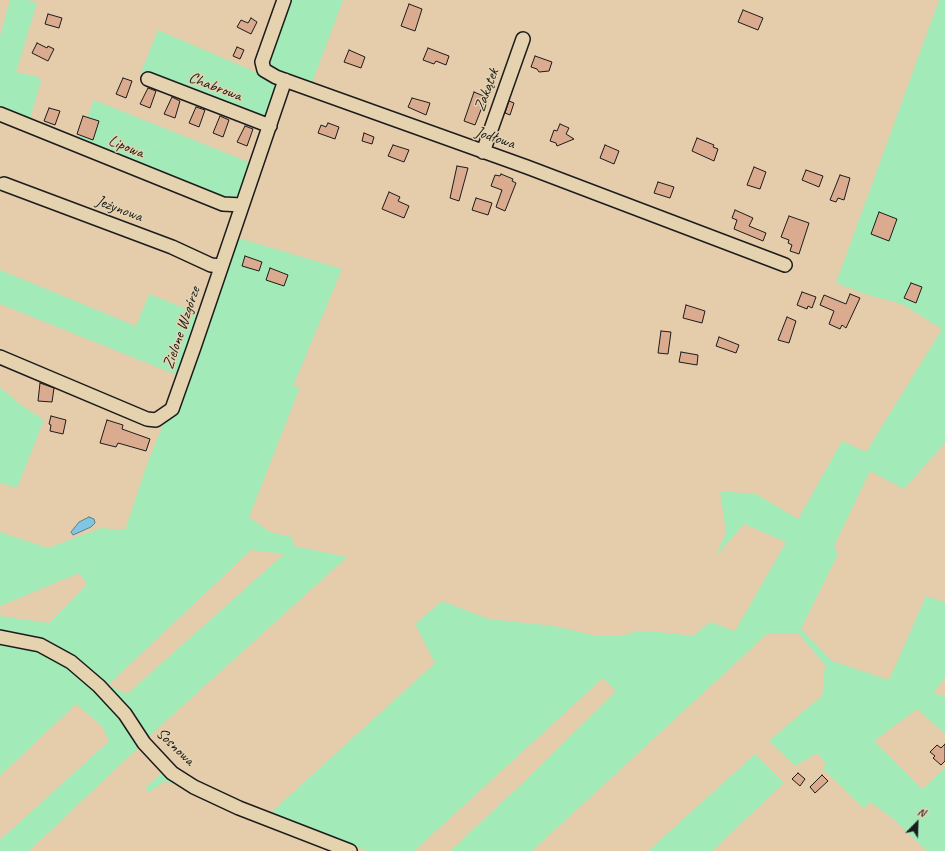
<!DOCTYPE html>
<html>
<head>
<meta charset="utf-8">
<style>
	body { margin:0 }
	#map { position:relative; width:945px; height:851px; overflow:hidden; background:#e5ccaa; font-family:Caveat,sans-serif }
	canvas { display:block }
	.north { position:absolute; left:897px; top:803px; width:40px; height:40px; -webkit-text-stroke:3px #e5d3b0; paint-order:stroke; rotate:23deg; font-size:11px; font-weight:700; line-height:16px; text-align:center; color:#1c1c1c }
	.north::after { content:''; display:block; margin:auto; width:14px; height:18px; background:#1c1c1c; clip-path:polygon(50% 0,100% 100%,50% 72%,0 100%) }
</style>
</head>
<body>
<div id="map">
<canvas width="945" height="851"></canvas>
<div class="north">N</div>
</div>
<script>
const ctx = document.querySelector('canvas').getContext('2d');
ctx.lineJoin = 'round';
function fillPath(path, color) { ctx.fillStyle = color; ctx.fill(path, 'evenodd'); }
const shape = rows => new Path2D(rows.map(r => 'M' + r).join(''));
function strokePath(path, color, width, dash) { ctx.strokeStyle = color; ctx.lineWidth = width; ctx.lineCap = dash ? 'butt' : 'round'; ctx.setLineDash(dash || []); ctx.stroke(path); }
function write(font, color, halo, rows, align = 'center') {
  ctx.font = font + ' Caveat,sans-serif'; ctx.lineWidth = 3; ctx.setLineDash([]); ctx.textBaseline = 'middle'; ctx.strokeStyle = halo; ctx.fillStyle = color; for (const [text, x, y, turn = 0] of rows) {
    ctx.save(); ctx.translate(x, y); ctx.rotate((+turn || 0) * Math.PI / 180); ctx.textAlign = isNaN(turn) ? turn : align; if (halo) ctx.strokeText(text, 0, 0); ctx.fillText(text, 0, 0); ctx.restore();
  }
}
fillPath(shape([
	[10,0,28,0,37,3,16,72,39,77,41,81,29,122,0,110,0,36],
	[287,0,343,0,312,83,269,68,266,56],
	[939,0,945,0,945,443,904,489,870,471,834,546,838,554,801,629,832,661,889,680,926,596,945,602,945,678,933,693,945,696,945,734,917,709,874,741,922,789,945,768,945,851,927,851,891,817,870,802,864,809,822,768,826,764,817,753,795,766,769,741,813,703,822,697,825,665,799,634,767,634,532,851,450,851,529,777,616,691,603,678,414,851,368,851,267,816,435,663,415,624,442,601,489,619,554,626,597,636,621,636,637,631,651,631,693,636,710,622,735,631,786,542,744,524,716,556,726,532,720,491,756,494,798,519,842,441,866,452,942,329,902,304,868,295,836,283],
	[158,30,281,83,267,119,259,120,141,72],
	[94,100,251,163,238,201,224,201,77,142],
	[239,238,342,269,293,386,300,387,249,517,270,532,292,537,294,546,347,557,145,740,67,656,0,634,0,616,49,623,87,584,79,573,0,606,0,532,48,548,101,528,125,530,147,464,164,422,177,408],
	[251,550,284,554,127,694,108,685],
	[0,270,136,326,149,294,200,314,177,375,0,304],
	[0,387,21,405,44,420,17,488,0,483],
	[0,641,37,647,57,657,94,687,187,789,165,781,149,792,145,788,163,772,141,745,29,851,0,851,0,840,109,741,102,726,76,704,0,776],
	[755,754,784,783,712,851,648,851]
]), '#a2eab7');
const water = shape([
	[89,517,94,519,95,523,91,527,73,535,71,532,79,522,89,517]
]);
fillPath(water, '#80c5e1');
strokePath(water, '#588192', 1);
const building = shape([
	[409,4,422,9,415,31,401,26,409,4],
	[743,10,763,18,758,30,738,22,743,10],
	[48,14,62,18,59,28,45,24,48,14],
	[251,18,257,22,251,34,237,27,241,20,248,23,251,18],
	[37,43,47,48,48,46,54,49,48,61,32,53,37,43],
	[237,47,244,50,240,59,233,56,237,47],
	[428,48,449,56,446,65,436,61,434,64,423,60,428,48],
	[349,50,365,57,361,68,344,62,349,50],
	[535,56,552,62,549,71,539,72,537,69,531,67,535,56],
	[123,78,132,81,126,98,116,94,123,78],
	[148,88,156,91,150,108,140,104,148,88],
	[474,92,486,97,475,125,464,121,474,92],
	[172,97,180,101,175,118,164,114,172,97],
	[412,98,430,103,426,115,408,107,412,98],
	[509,101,514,103,510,115,505,113,509,101],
	[196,107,205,110,199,127,189,123,196,107],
	[49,108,60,111,55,125,44,121,49,108],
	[83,116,99,121,93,140,77,134,83,116],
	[220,116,229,120,223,137,213,133,220,116],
	[328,123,339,127,335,139,318,133,321,125,326,127,328,123],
	[560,124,569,128,566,134,574,139,557,146,556,143,550,141,554,130,557,131,560,124],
	[245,126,253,129,247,146,237,142,245,126],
	[364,133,374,137,372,144,362,141,364,133],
	[697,138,714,145,713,147,718,149,714,161,692,151,697,138],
	[393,145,409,150,404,162,388,156,393,145],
	[605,145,619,151,614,164,600,158,605,145],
	[457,166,468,168,459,201,450,198,457,166],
	[754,167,766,172,760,189,747,185,754,167],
	[806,170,823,176,819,187,802,180,806,170],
	[501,174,513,179,512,181,516,183,505,211,496,207,502,190,491,186,495,175,500,176,501,174],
	[840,175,850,178,844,200,838,198,836,202,830,200,840,175],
	[658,182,674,187,670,198,654,193,658,182],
	[389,192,400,197,398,201,409,206,404,218,382,209,389,192],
	[476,198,492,203,488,215,472,210,476,198],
	[735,210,753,218,749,226,766,233,763,241,734,229,737,220,732,218,735,210],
	[879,212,897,219,889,241,871,234,879,212],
	[789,216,809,223,799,254,790,251,792,245,788,243,789,240,781,237,789,216],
	[245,256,262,262,259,271,242,266,245,256],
	[270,268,288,275,284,286,266,280,270,268],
	[911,283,922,287,916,303,904,298,911,283],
	[802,292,816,297,812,308,808,306,807,309,797,305,802,292],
	[850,294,860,298,846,328,842,325,840,329,829,324,834,311,820,305,824,295,846,304,850,294],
	[686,305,705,311,702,323,683,318,686,305],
	[787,317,796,321,789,343,778,340,787,317],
	[661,331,671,332,668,354,658,353,661,331],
	[719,337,739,345,736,353,716,346,719,337],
	[681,352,698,355,697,365,679,362,681,352],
	[40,383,54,388,52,402,38,401,40,383],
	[51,416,66,420,63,434,50,431,51,425,49,424,51,416],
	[107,420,123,425,122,429,150,439,146,451,118,443,116,447,100,443,107,420],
	[945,744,945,761,941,765,933,758,935,756,930,752,937,745,941,748,945,744],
	[798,773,805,779,800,786,792,779,798,773],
	[822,775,828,781,815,793,810,787,822,775]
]);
fillPath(building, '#dbab8f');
strokePath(building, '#1c1c1c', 1);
const minor = shape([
	[284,0,262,62,264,70,276,77,527,167,785,265],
	[148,79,270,126],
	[0,114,223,204,241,205],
	[483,152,523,39],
	[4,184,172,247,211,265,221,266],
	[0,357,147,419,156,420,172,409,194,347,285,80],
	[0,637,40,645,71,662,99,686,125,714,144,743,172,773,194,787,239,808,350,851]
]);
strokePath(minor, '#1c1c1c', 16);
strokePath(minor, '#e5d3b0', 13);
write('16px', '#1c1c1c', '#e5d3b0', [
	["Chabrowa",215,87,21],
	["Zakątek",487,90,-70],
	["Jodłowa",495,138,19],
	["Lipowa",126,147,22],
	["Jeżynowa",119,209,21],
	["Zielone Wzgórze",182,328,-71],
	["Sosnowa",175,747,44]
]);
</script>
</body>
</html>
